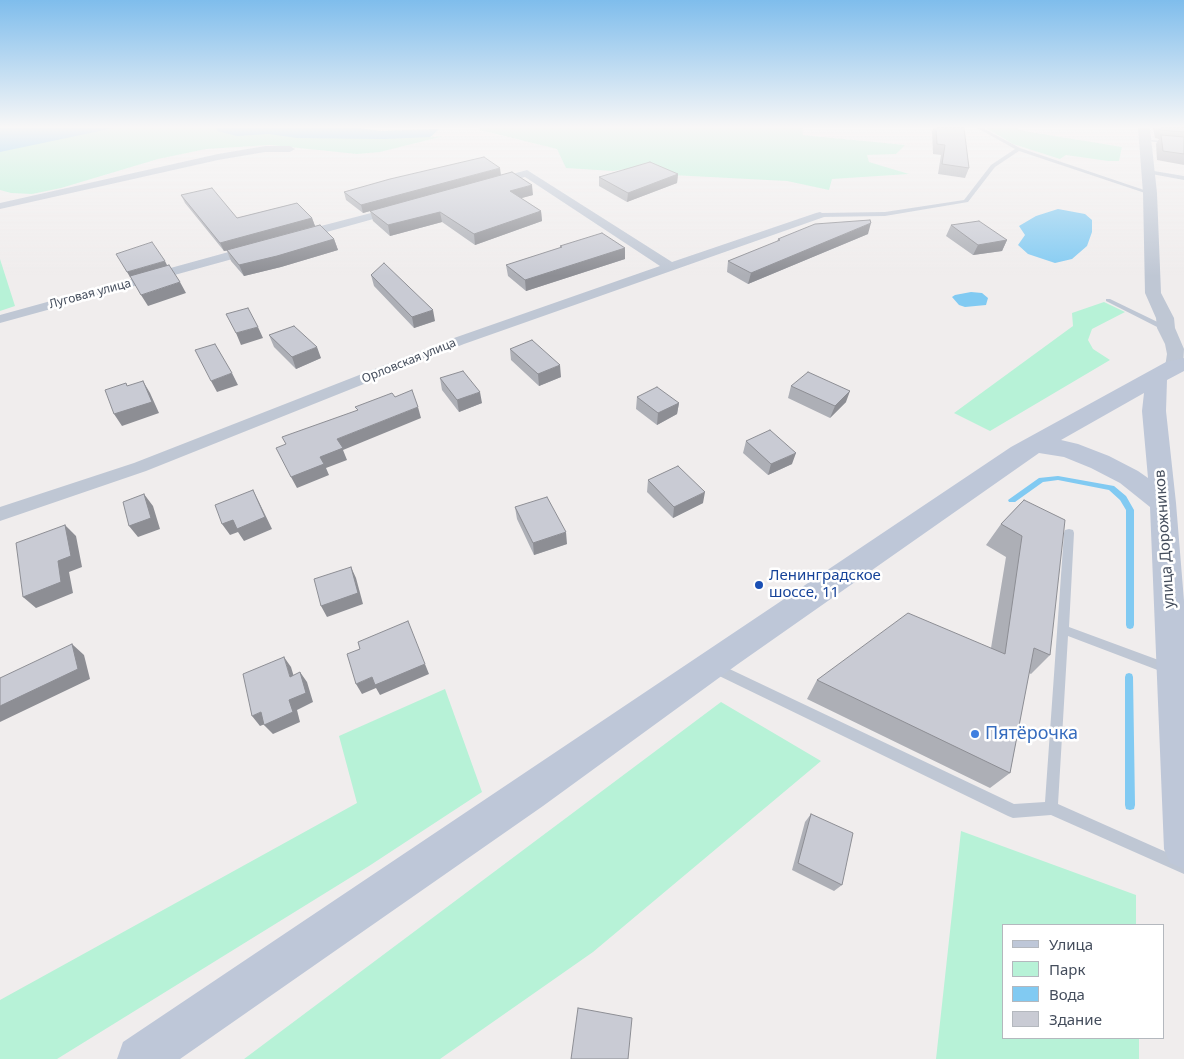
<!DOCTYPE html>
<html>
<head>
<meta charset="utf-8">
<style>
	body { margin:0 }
	#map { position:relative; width:1184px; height:1059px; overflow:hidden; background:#f0eded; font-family:"Noto Sans",sans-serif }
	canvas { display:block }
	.legend { position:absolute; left:1002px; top:924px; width:162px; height:115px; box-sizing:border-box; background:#fff; border:1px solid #b4b8be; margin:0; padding:6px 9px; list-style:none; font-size:15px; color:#444d5c }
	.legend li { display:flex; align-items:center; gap:10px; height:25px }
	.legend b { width:25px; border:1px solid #b4b8be }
</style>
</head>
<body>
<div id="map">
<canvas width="1184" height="1059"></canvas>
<ul class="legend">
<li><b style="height:6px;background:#bec7d8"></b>Улица</li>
<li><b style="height:14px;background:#b7f2d7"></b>Парк</li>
<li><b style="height:14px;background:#81caf2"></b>Вода</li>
<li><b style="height:14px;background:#c9cbd4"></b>Здание</li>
</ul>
</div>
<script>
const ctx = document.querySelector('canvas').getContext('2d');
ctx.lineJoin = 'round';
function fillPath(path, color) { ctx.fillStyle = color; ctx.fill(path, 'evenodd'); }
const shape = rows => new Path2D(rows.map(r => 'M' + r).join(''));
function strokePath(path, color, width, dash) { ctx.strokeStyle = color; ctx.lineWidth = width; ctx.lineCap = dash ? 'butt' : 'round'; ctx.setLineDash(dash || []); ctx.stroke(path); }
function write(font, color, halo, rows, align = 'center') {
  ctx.font = font + ' "Noto Sans",sans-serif'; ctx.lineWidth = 5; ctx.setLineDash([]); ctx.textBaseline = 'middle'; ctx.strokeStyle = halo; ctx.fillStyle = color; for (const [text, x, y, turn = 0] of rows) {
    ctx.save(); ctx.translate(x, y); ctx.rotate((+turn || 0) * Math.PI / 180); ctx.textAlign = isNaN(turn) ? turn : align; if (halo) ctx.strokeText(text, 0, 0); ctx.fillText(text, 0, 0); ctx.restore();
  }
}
fillPath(shape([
	[0,128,358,128,381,131,439,129,431,137,444,136,380,152,357,154,270,145,206,149,158,159,61,188,32,194,11,193,0,190],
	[479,128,802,128,803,135,905,145,896,154,867,155,869,162,909,174,832,179,829,190,787,181,671,175,646,166,613,171,566,168,557,149,480,130],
	[986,128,1018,128,1018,130,1122,147,1119,161,1108,161,1066,155,1060,159,1013,144],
	[0,259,15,306,0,311],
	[1104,302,1125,312,1092,329,1088,340,1093,349,1110,360,990,431,954,413,1073,326,1072,313],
	[445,689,482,792,369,866,57,1059,0,1059,0,1000,357,803,339,736],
	[721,702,821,761,593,952,440,1059,244,1059],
	[961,831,1136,895,1136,925,1003,925,1003,1038,1139,1038,1139,1059,936,1059]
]), '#b7f2d7');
fillPath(shape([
	[0,128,114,128,0,152],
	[218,128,358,128,381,131,439,129,430,137,384,139,297,138,269,134,237,136,217,131],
	[1058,209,1085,214,1092,220,1092,232,1087,246,1072,259,1055,263,1028,254,1018,245,1025,235,1019,226,1036,216],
	[971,292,982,293,988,298,986,305,965,307,959,305,952,297,955,295]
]), '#81caf2');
fillPath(shape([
	[1058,476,1114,486,1126,496,1134,510,1134,625,1133,628,1130,629,1127,628,1126,625,1126,510,1120,500,1109,490,1058,480,1043,482,1015,502,1009,502,1008,500,1039,478,1058,476],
	[1129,673,1132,674,1133,677,1135,805,1134,809,1130,810,1126,809,1125,805,1125,677,1126,674,1129,673]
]), '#81caf2');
fillPath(shape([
	[977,128,983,128,1020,148,1153,193,1148,194,1019,151,995,167,968,202,885,216,820,217,817,215,820,213,885,212,964,200,991,165,1015,149,977,128],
	[1143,139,1184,143,1184,145,1145,141,1143,139],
	[1148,170,1184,176,1184,180,1146,173,1146,171,1148,170],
	[1106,299,1110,299,1170,328,1163,330,1106,301,1106,299],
	[1069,529,1073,530,1074,533,1069,627,1172,665,1174,669,1172,673,1168,674,1068,636,1058,804,1184,860,1184,874,1051,815,1013,818,1008,816,711,672,709,668,711,664,715,663,719,664,1014,804,1045,802,1064,533,1065,530,1069,529]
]), '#bfc7d4');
fillPath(shape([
	[265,146,290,146,295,149,290,152,265,152,218,160,0,209,0,203,218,154,265,146],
	[527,170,672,262,816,213,820,212,826,215,824,217,464,344,146,471,0,521,0,507,134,463,454,338,660,266,525,177,491,186,486,183,487,181,527,170],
	[398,206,402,207,404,209,402,211,298,240,292,236,294,233,398,206],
	[254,245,260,249,258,252,0,323,0,315,254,245]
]), '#bfc7d4');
fillPath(shape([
	[1138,128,1150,128,1157,193,1161,293,1174,318,1175,328,1184,349,1183,367,1181,371,1174,373,1167,371,1165,367,1167,354,1165,344,1157,328,1156,318,1145,293,1143,193,1138,128]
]), '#bfc7d4');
fillPath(shape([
	[1184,358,1184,371,1167,380,1166,411,1176,503,1184,601,1184,869,1170,863,1164,849,1150,507,1120,483,1091,468,1064,457,1039,453,738,664,543,806,180,1059,117,1059,123,1042,1011,447,1166,362,1184,358],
	[1144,393,1142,411,1148,478,1138,471,1109,456,1078,444,1061,440,1144,393]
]), '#bec7d8');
fillPath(shape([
	[934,128,964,128,969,168,965,178,938,174,941,155,933,154,932,131],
	[1153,128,1184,128,1184,165,1157,160,1156,144,1159,139,1155,138],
	[678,174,677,183,627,202,599,186,599,177],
	[501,175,533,195,521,198,541,211,542,221,475,245,442,222,390,236,373,221,370,211,363,213,346,200,344,192],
	[181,195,237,218,312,218,315,226,334,239,338,250,281,267,244,276,231,261,227,251,224,251,185,203],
	[951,225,1007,240,1002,251,973,255,946,236],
	[868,234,748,284,727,272,728,261,777,242,778,239],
	[560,246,625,248,625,259,526,291,508,276,506,265,560,248],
	[371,275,435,321,414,328,374,286],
	[269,335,321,358,296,369,274,347],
	[510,349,561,377,539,386,511,360],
	[440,378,482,403,459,412,442,390],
	[791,386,846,402,830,418,788,398],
	[637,397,679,403,677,414,657,425,636,409],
	[746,441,792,464,768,475,743,453],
	[648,480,703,503,673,518,647,492],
	[1024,500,1050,655,1031,674,1029,673,1010,773,990,788,807,699,817,680,991,648,1006,557,986,545,1001,524],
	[515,507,567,544,534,555,517,519],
	[811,814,842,885,834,891,792,870,805,822]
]), '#adafb6');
fillPath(shape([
	[500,168,501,175,363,213,361,205],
	[678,174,677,183,627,202,628,193],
	[532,185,533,195,511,201,510,191],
	[541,211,542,221,475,245,474,234],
	[440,212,442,222,390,236,388,225],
	[312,218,315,226,224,251,220,243],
	[871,223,868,234,748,284,751,273],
	[334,239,338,250,281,267,244,276,239,265],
	[1007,240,1002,251,973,255,978,245],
	[625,248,625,259,526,291,525,280],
	[165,261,168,267,130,277,127,272],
	[180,282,186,293,148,306,141,295],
	[433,310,435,321,414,328,412,317],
	[258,327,263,338,241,345,236,333],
	[317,347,321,358,296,369,292,357],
	[560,365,561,377,539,386,538,374],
	[232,373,238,385,217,392,211,381],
	[143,381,150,393,159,413,122,426,114,414],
	[850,391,846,402,830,418,835,406],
	[480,392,482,403,459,412,457,400],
	[679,403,677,414,657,425,658,413],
	[418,407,421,418,343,450,347,460,326,468,329,475,297,488,291,477,320,457,337,439],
	[796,453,792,464,768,475,771,464],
	[253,490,259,502,272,529,244,541,238,532,230,535,222,524],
	[705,492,703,503,673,518,674,507],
	[144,494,153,506,160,529,138,537,129,526],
	[65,525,76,536,82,567,69,572,73,593,36,608,23,597],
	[566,532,567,544,534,555,533,543],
	[351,567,356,578,363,604,327,617,321,606],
	[72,644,84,655,90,679,0,722,0,706],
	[284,657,291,667,297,687,290,677],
	[425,664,429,674,380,695,376,688,362,694,356,684,372,677],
	[300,672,307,682,313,702,297,710,300,722,273,734,264,725],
	[261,712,270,722,260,726,252,716]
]), '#8d8e94');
const building = shape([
	[936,128,964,128,969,168,942,164,945,145,937,144,936,128],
	[1160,128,1184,128,1184,132,1160,130,1160,128],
	[1161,135,1184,137,1184,154,1163,151,1161,135],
	[484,157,500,168,361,205,344,192,390,179,484,157],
	[650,162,678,174,628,193,599,177,650,162],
	[512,172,532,185,510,191,541,211,474,234,440,212,388,225,370,211,512,172],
	[212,188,237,218,297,203,312,218,220,243,181,195,212,188],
	[870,220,871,223,751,273,728,261,780,240,778,239,815,224,870,220],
	[979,221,1007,240,978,245,951,225,979,221],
	[320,225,334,239,277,256,239,265,227,250,320,225],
	[602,233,625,248,525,280,506,265,562,247,560,246,602,233],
	[152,242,165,261,127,272,116,254,152,242],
	[384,263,433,310,412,317,371,275,384,263],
	[169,265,180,282,141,295,130,276,169,265],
	[248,308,258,327,236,333,226,314,248,308],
	[294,326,317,347,292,357,269,335,294,326],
	[532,340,560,365,538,374,510,349,532,340],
	[215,344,232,373,211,381,195,350,215,344],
	[463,371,480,392,457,400,440,378,463,371],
	[808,372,850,391,835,406,791,386,808,372],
	[143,381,152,402,114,414,105,390,126,383,127,386,143,381],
	[657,387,679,403,658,413,637,397,657,387],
	[412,390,418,407,337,439,343,448,320,457,324,464,291,477,276,448,286,444,282,437,358,410,355,407,392,393,395,397,412,390],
	[770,430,796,453,771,464,746,441,770,430],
	[678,466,705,492,674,507,648,480,678,466],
	[253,490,265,517,237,529,233,520,222,524,215,505,253,490],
	[144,494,151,518,129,526,123,502,144,494],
	[547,497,566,532,533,543,515,507,547,497],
	[1024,500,1065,520,1050,655,1034,648,1010,773,817,680,908,613,1005,654,1022,536,1001,524,1024,500],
	[65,525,71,556,58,561,61,582,23,597,16,543,65,525],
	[351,567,358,593,321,606,314,579,351,567],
	[408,621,425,664,375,685,372,677,356,684,347,654,360,649,358,642,408,621],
	[72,644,78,669,0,706,0,678,72,644],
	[284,657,290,677,300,672,306,693,289,700,293,712,264,725,261,712,252,716,243,674,284,657],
	[811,814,853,833,842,885,798,863,811,814],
	[578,1008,632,1018,628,1059,571,1059,578,1008]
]);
fillPath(building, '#c9cbd4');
strokePath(building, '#8d8e94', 1);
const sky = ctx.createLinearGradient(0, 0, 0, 276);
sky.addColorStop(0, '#7fbdec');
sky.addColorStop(0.46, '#f8f7f7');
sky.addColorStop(1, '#f8f7f700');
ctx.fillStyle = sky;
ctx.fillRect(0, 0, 1184, 276);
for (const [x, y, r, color] of [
	[759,585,5,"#1a4fb4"],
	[975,734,5,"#3f7fe0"]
]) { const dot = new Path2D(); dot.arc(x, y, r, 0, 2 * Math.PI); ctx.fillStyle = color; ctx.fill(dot); strokePath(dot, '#fff', 2); }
write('12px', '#444d5c', '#fff', [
	["Луговая улица",90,294,-15],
	["Орловская улица",409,361,-22]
]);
write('15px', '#444d5c', '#fff', [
	["улица Дорожников",1165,539,-94]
]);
write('15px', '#164399', '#fff', [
	["Ленинградское",769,576],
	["шоссе, 11",769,593]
], 'left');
write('18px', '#366cbe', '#fff', [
	["Пятёрочка",985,734]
], 'left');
</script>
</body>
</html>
